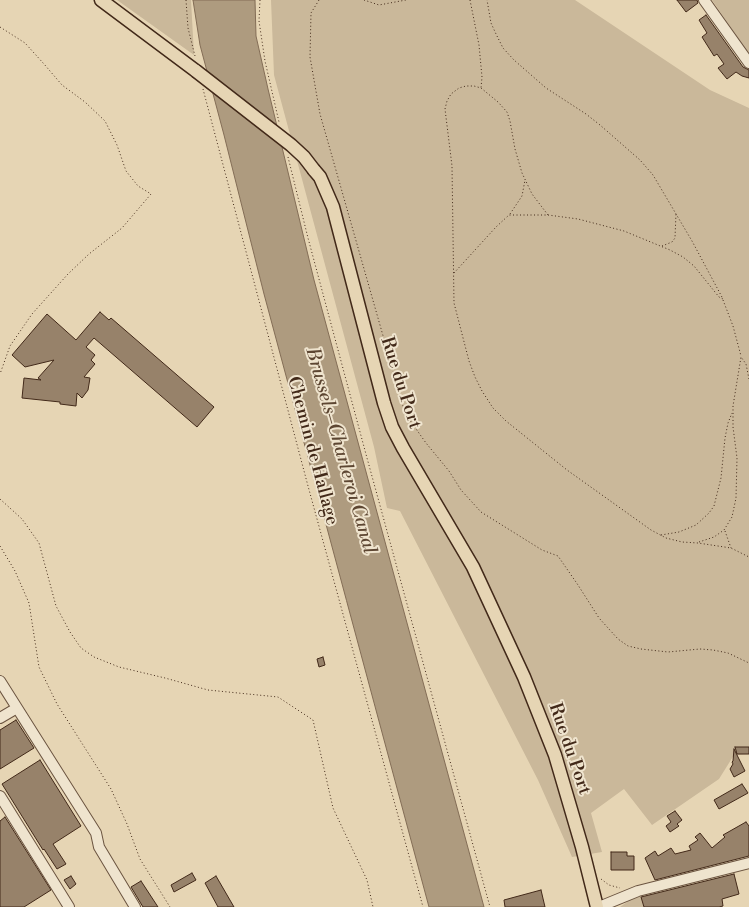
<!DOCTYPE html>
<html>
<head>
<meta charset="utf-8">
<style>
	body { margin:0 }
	canvas { display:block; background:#e6d5b4 }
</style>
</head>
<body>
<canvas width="749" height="907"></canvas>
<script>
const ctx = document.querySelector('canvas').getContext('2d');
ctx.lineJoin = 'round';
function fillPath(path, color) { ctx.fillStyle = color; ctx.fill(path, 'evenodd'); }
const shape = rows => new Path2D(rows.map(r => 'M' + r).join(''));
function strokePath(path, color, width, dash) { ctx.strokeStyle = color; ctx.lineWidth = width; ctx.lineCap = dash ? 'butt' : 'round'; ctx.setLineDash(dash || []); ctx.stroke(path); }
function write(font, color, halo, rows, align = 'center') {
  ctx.font = font + ' "Libre Bodoni",serif'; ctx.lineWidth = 4; ctx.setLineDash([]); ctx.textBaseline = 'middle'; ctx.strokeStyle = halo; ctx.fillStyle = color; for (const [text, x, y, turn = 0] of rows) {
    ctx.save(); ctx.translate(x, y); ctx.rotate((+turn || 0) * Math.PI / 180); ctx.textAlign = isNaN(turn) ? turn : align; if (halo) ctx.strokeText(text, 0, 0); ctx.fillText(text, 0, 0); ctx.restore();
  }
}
fillPath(shape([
	[117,0,191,0,194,55],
	[271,0,575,0,710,90,749,108,749,754,734,755,719,779,652,825,624,789,591,813,602,852,572,857,538,780,400,511,387,508,374,447,274,75],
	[712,0,749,0,749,54],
	[641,896,644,907,620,907,630,900]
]), '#cab89a');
const water = shape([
	[193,0,255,0,256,36,268,89,314,280,484,907,429,907,264,294,224,135,200,45,193,0]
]);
fillPath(water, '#ae9b7f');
strokePath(water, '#836d56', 1);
const building = shape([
	[677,0,697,0,698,3,686,12,677,0],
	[706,15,743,67,749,70,749,78,742,76,736,72,727,79,718,68,724,64,717,54,714,56,702,37,707,33,699,20,706,15],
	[100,312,109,320,111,318,214,407,197,427,94,338,86,347,95,355,91,360,95,364,84,377,90,378,88,390,82,398,77,393,76,406,60,404,60,402,22,398,24,378,41,380,38,378,54,360,25,367,12,355,47,314,76,340,100,312],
	[323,657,325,665,319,667,317,659,323,657],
	[16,720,34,748,0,769,0,730,16,720],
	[735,747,749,747,749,754,737,754,735,747],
	[734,749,745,771,734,777,730,769,733,764,732,762,733,761,734,749],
	[40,760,81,826,53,844,66,864,57,869,44,849,43,850,2,784,40,760],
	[742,784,748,793,719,809,714,800,742,784],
	[675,811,682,820,677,824,679,826,670,832,666,826,671,822,667,816,675,811],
	[5,817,51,890,24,907,0,907,0,821,5,817],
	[746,822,749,826,749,856,655,880,645,858,655,851,658,856,671,848,675,854,691,850,689,846,698,840,695,837,700,833,712,848,725,837,723,835,746,822],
	[611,852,627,852,627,856,634,856,634,870,611,870,611,852],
	[192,873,196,880,174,892,171,885,192,873],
	[734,874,739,894,722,899,723,906,719,907,644,907,641,897,734,874],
	[71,876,76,884,70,889,64,880,71,876],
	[216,876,234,907,218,907,205,883,216,876],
	[141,881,158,907,143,907,131,887,141,881],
	[541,890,545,907,505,907,504,900,541,890]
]);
fillPath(building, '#97826a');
strokePath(building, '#422919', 1);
const minor = shape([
	[704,0,749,63],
	[0,681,96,833,99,847,135,907],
	[0,718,17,708],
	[0,796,69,907],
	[599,907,638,891,749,863]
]);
const major = shape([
	[101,0,196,71],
	[314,170,320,177,333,207,384,403,392,427,403,448,473,567,524,677,555,755,582,847,597,907]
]);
strokePath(minor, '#6b5440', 12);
strokePath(major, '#422919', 15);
strokePath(shape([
	[186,0,188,28,195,56],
	[260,0,259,21,265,61,279,122],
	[319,0,311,13,310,57,320,114,403,406,409,419,426,443,449,471,461,490,481,512,542,550,558,556,578,585,599,618,618,639,628,646,641,649,668,652,700,649,713,650,728,653,749,663],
	[364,0,379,5,406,0],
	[470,0,479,45,482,77,481,88],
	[0,27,25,43,44,64,62,85,85,102,105,121,117,145,126,171,138,186,151,194,122,228,89,254,68,274,32,314,10,346,0,374],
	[203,89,308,486,423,907],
	[288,157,308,238,367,458,490,907],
	[510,214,522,196,525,180],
	[548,215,532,194,522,173,515,149,510,121,507,112,498,102,481,88,474,86,466,86,459,88,451,94,447,101,445,109,452,166,454,303,469,361,475,377,482,391,493,408,506,421,567,470,651,530,666,538,682,542,698,543,731,548,749,557],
	[662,246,672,242,675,238,676,213],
	[454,273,496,227,509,215,548,215,578,219,624,231,670,250,683,257,694,266,719,297,723,299,692,241,653,175,640,160,600,125,586,114,546,88,514,60,503,48,496,34,491,23,487,0],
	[723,300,733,326,741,356],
	[0,499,22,519,39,543,56,606,70,632,81,648,94,657,119,667,165,678,208,690,278,697,313,720,333,808,367,880,373,907],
	[725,531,731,548],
	[661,535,679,532,696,525,709,513,714,506,721,478,725,438,728,423,732,413],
	[699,542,714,537,724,530,732,517,736,498,737,458,733,427,733,406,741,357,746,364,749,379],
	[0,546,15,571,29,603,39,667,57,704,111,789,127,824,140,859,170,907],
	[601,879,609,885,620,888]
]), '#422919', 1, [1, 2.5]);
strokePath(minor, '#efe4ce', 10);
strokePath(major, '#e6d5b4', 12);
const majorBridge = shape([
	[196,71,291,145,304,157,314,170]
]);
strokePath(majorBridge, '#422919', 15, []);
strokePath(majorBridge, '#e6d5b4', 12);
write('18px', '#422919', '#efe4ce', [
	["Rue du Port",400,383,72],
	["Chemin de Hallage",312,451,75],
	["Rue du Port",569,749,71]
]);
write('italic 19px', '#5d4632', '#efe4ce', [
	["Brussels–Charleroi Canal",340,451,74]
]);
</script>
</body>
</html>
